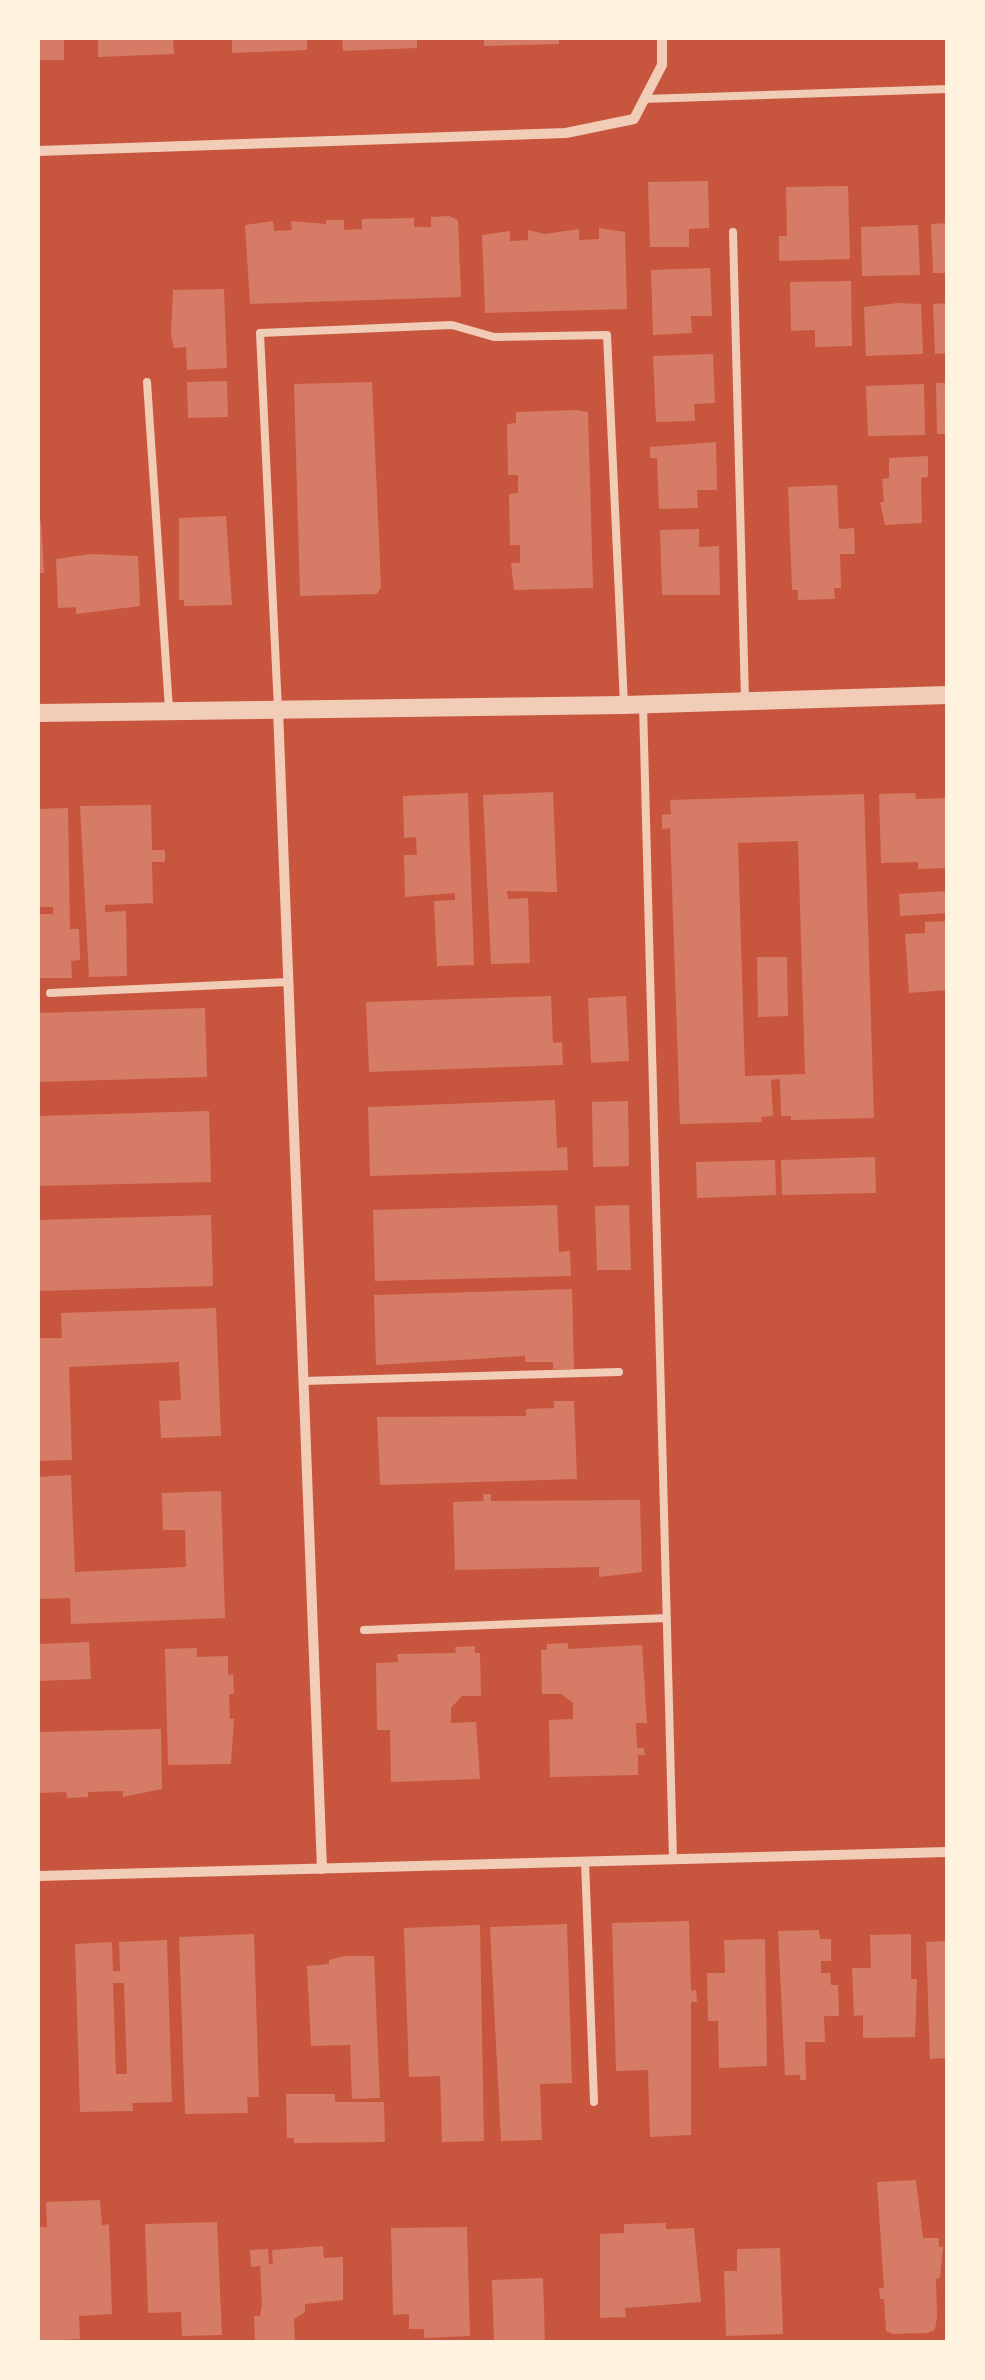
<!DOCTYPE html>
<html>
<head>
<meta charset="utf-8">
<style>
	body { margin:0 }
	#map { position:relative; width:985px; height:2380px; overflow:hidden; background:#c8553d; font-family:Jost,sans-serif }
	canvas { display:block }
	.frame { position:absolute; inset:0; border:40px solid #fff3e0; pointer-events:none }
</style>
</head>
<body>
<div id="map">
<canvas width="985" height="2380"></canvas>
<div class="frame"></div>
</div>
<script>
const ctx = document.querySelector('canvas').getContext('2d');
ctx.lineJoin = 'round';
function fillPath(path, color) { ctx.fillStyle = color; ctx.fill(path, 'evenodd'); }
const shape = rows => new Path2D(rows.map(r => 'M' + r).join(''));
function strokePath(path, color, width, dash) { ctx.strokeStyle = color; ctx.lineWidth = width; ctx.lineCap = dash ? 'butt' : 'round'; ctx.setLineDash(dash || []); ctx.stroke(path); }
fillPath(shape([
	[38,38,64,38,64,60,38,60],
	[98,38,173,38,174,54,98,57],
	[232,38,307,38,307,50,232,53],
	[342,38,417,38,417,48,343,51],
	[484,38,559,38,559,44,484,46],
	[708,181,709,228,689,229,689,247,650,247,648,182],
	[848,186,850,259,779,261,779,236,787,236,786,187],
	[449,216,458,220,461,297,250,304,245,225,273,221,274,231,292,230,291,221,326,224,326,220,344,220,344,230,362,229,362,219,414,218,414,227,431,227,431,217],
	[948,223,948,273,933,273,931,224],
	[918,225,920,275,862,276,861,227],
	[599,228,625,232,627,309,485,313,482,235,510,231,510,241,528,240,528,230,545,234,579,229,579,240,599,239],
	[710,268,712,316,691,316,692,333,653,335,651,270],
	[851,281,852,346,815,347,815,330,791,331,790,282],
	[224,289,227,368,187,370,186,347,174,348,171,335,173,290],
	[898,303,921,304,923,354,866,356,864,307],
	[948,303,948,353,935,354,933,304],
	[713,354,715,403,694,404,695,421,656,422,653,356],
	[227,381,228,417,188,418,187,382],
	[372,382,381,587,377,594,300,596,294,384],
	[936,383,948,383,948,434,937,434],
	[924,384,925,435,868,436,866,386],
	[577,410,588,412,593,588,514,590,511,563,520,563,520,545,510,545,509,494,518,493,518,475,508,475,507,424,516,423,516,412],
	[716,442,717,490,697,490,698,508,659,509,657,458,650,458,650,447],
	[928,456,928,477,921,478,922,523,885,525,880,502,884,502,882,479,889,478,889,458],
	[837,485,839,529,854,528,855,554,840,554,841,588,834,588,835,599,798,600,798,590,792,590,788,487],
	[226,516,232,605,184,606,184,600,179,600,179,518],
	[38,521,41,521,44,573,38,573],
	[699,529,699,547,719,546,720,595,662,595,660,530],
	[91,554,138,556,140,606,76,614,76,607,58,608,56,559],
	[553,792,557,892,507,891,508,899,528,898,530,963,491,964,483,795],
	[468,793,474,965,437,966,434,901,455,900,455,893,405,897,404,855,417,855,416,837,404,838,403,796],
	[915,793,916,799,948,798,948,868,918,869,918,862,881,863,879,794],
	[864,794,874,1118,791,1120,791,1116,781,1116,780,1079,771,1080,773,1116,761,1117,762,1122,680,1124,670,828,662,829,662,815,671,814,670,800],
	[798,841,805,1074,745,1076,738,843],
	[151,805,152,850,165,850,165,862,152,862,153,903,105,905,105,912,126,911,127,976,89,977,80,806],
	[68,808,70,929,79,929,80,960,71,961,72,978,38,978,38,914,53,914,53,907,38,907,38,809],
	[948,891,948,913,900,916,899,894],
	[945,921,948,990,909,993,905,934,925,933,925,922],
	[757,957,787,957,788,1016,758,1017],
	[551,996,553,1043,562,1042,563,1065,369,1072,366,1002],
	[626,996,629,1061,591,1063,588,998],
	[205,1008,207,1077,38,1082,38,1013],
	[555,1100,557,1148,567,1147,568,1170,370,1176,368,1107],
	[628,1101,629,1166,593,1167,592,1102],
	[209,1111,211,1182,38,1186,38,1116],
	[875,1157,876,1193,782,1195,781,1160],
	[775,1160,776,1195,697,1198,696,1162],
	[557,1205,559,1252,570,1251,571,1276,375,1281,373,1210],
	[629,1205,631,1270,597,1270,595,1206],
	[211,1215,213,1286,38,1291,38,1220],
	[572,1289,574,1369,553,1369,553,1362,525,1362,525,1356,376,1365,374,1295],
	[216,1308,221,1436,161,1438,159,1401,181,1400,179,1362,69,1367,72,1460,38,1461,38,1338,62,1338,61,1313],
	[554,1401,574,1401,577,1479,380,1485,377,1417,526,1416,526,1409,554,1408],
	[71,1475,75,1572,186,1567,185,1530,163,1530,162,1493,221,1491,225,1618,71,1624,70,1598,38,1599,38,1477],
	[483,1494,491,1494,491,1501,640,1500,642,1572,599,1577,599,1567,455,1570,453,1502,484,1501],
	[89,1642,91,1679,38,1681,38,1644],
	[568,1643,568,1649,642,1645,647,1723,636,1723,637,1748,644,1748,645,1755,638,1755,638,1775,550,1777,549,1720,573,1719,573,1703,561,1694,542,1694,541,1650,547,1650,547,1644],
	[475,1646,475,1653,480,1653,481,1696,462,1696,451,1708,451,1723,476,1722,480,1779,391,1782,390,1730,377,1730,376,1663,398,1662,397,1654,456,1653,455,1647],
	[197,1648,197,1657,228,1656,228,1675,233,1674,234,1694,229,1694,230,1719,234,1719,231,1764,168,1765,165,1649],
	[161,1729,162,1789,123,1797,123,1791,88,1792,88,1797,67,1798,66,1792,38,1793,38,1732],
	[689,1921,691,1991,696,1990,697,2002,691,2002,691,2135,650,2137,648,2070,616,2071,612,1923],
	[567,1924,572,2083,540,2084,542,2140,501,2141,490,1927],
	[480,1925,484,2141,442,2142,440,2076,409,2077,404,1928],
	[819,1930,820,1939,831,1939,831,1961,821,1961,821,1973,830,1973,831,1985,838,1985,839,2016,824,2016,825,2042,805,2042,806,2080,800,2080,800,2075,785,2075,778,1931],
	[254,1934,259,2097,247,2097,248,2113,185,2114,179,1937],
	[911,1934,911,1979,917,1979,915,2037,863,2038,863,2015,854,2016,852,1968,871,1968,870,1935],
	[765,1939,767,2066,719,2068,718,2021,708,2021,707,1973,725,1973,724,1940],
	[167,1940,172,2102,132,2103,133,2111,80,2112,75,1944,112,1942,113,1971,120,1971,119,1942],
	[113,1983,124,1983,127,2074,116,2074],
	[948,1941,948,2058,930,2059,926,1942],
	[344,1956,374,1956,380,2098,352,2099,350,2045,311,2046,307,1966,329,1964,329,1960],
	[286,2094,335,2094,335,2102,384,2102,385,2142,294,2143,294,2138,287,2138],
	[916,2180,923,2238,939,2238,939,2247,943,2247,940,2278,936,2279,937,2317,935,2330,927,2333,893,2334,886,2331,884,2299,880,2299,879,2288,884,2288,877,2182],
	[100,2200,102,2225,109,2224,112,2314,79,2316,80,2339,40,2341,38,2227,47,2227,46,2202],
	[217,2222,222,2335,182,2336,181,2312,148,2313,145,2224],
	[666,2223,666,2229,694,2228,701,2302,625,2308,626,2317,600,2318,600,2234,624,2233,624,2224],
	[467,2227,470,2336,424,2338,424,2329,409,2329,409,2314,393,2315,391,2228],
	[323,2246,324,2258,343,2257,343,2300,305,2304,305,2312,294,2319,295,2342,255,2342,254,2316,260,2316,262,2305,260,2266,251,2267,250,2250,268,2249,269,2264,273,2264,272,2250],
	[780,2248,783,2334,726,2336,724,2271,737,2271,737,2249],
	[543,2278,545,2342,494,2342,492,2280]
]), '#d67c66');
strokePath(shape([
	[644,99,948,89],
	[733,232,745,700],
	[147,382,169,709],
	[643,704,673,1859],
	[278,709,260,333,452,325,494,337,607,335,624,705],
	[50,993,288,982],
	[303,1381,619,1372],
	[364,1630,667,1618],
	[585,1861,594,2102]
]), '#f1ccb7', 8);
strokePath(shape([
	[38,151,566,133,634,119,662,65,662,38],
	[278,709,322,1869],
	[38,1876,948,1852]
]), '#f1ccb7', 10);
strokePath(shape([
	[38,713,624,705,948,695]
]), '#f1ccb7', 18);
</script>
</body>
</html>
